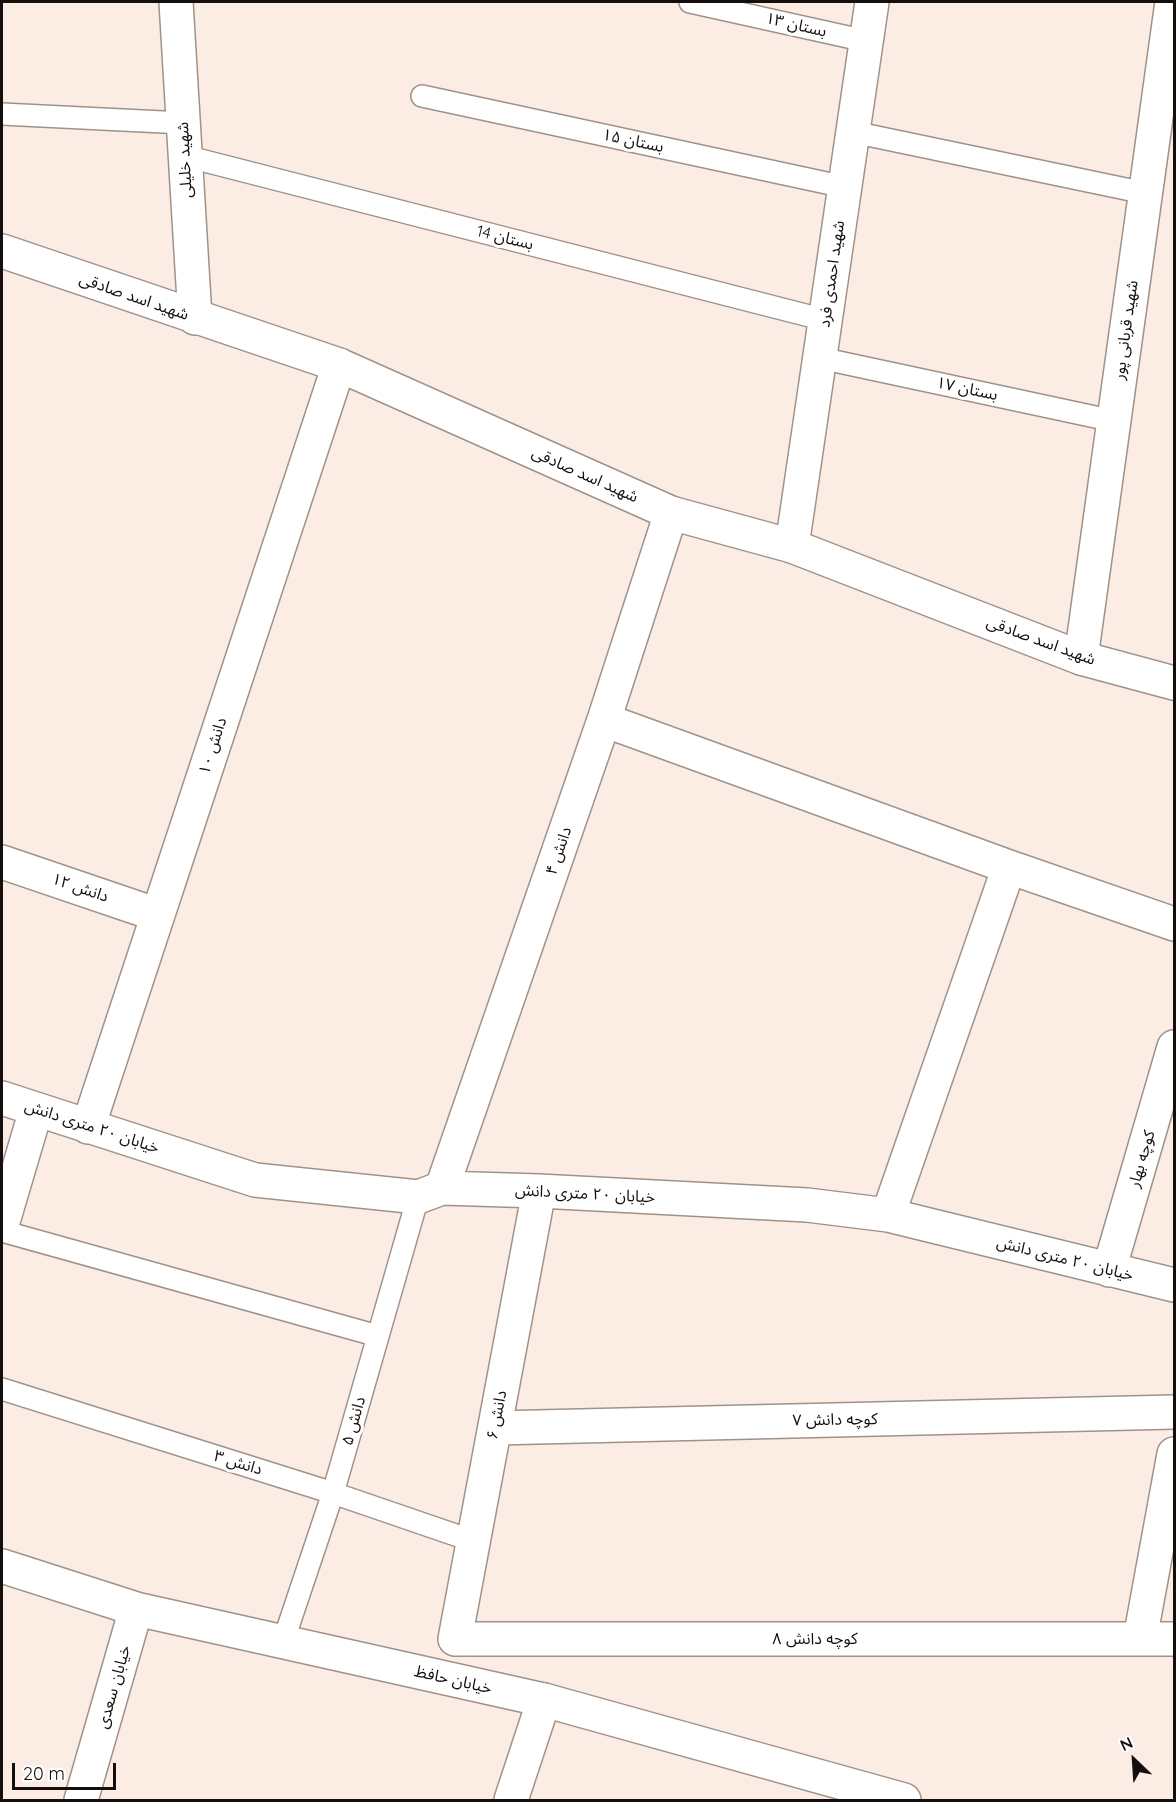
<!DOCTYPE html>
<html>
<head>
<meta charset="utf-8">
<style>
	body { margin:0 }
	#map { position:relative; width:1176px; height:1802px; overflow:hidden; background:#fbede3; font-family:Quicksand,sans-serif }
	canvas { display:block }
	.frame { position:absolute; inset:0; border:3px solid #140f0c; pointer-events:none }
	.north { position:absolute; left:1104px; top:1730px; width:60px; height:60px; -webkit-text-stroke:4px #fff; paint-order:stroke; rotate:335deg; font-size:16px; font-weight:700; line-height:24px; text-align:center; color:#140f0c }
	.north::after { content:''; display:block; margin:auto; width:21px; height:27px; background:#140f0c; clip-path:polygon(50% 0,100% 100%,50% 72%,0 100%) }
	.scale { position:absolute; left:12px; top:1763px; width:104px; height:27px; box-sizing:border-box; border:3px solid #140f0c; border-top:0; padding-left:8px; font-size:18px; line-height:21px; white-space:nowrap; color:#140f0c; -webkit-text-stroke:4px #fff; paint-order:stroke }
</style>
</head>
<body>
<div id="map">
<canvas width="1176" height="1802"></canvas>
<div class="frame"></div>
<div class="north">N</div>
<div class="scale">20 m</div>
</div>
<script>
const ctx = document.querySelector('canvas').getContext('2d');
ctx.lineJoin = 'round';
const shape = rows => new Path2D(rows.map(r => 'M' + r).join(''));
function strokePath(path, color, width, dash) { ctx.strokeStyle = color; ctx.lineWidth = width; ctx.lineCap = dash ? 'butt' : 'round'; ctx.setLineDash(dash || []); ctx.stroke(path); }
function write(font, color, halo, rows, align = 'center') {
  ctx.font = font + ' Quicksand,"Noto Sans Arabic",sans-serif'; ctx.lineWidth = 6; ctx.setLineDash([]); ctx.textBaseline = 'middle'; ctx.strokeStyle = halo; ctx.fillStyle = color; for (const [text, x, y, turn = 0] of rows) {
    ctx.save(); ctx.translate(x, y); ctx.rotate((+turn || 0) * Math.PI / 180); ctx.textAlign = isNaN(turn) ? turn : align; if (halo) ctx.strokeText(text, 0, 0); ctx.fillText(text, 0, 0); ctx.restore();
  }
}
const lane = shape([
	[690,2,866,41],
	[422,96,845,187],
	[2,114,183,123],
	[853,132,1145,193],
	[185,156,825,320],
	[820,358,1114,421],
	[2,1231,378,1336],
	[2,1389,333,1493,473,1541],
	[283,1642,333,1493,418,1197]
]);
const street = shape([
	[176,2,195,318],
	[792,546,872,2],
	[1081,658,1172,2],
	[604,720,1009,867,1174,924],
	[2,862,158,915],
	[2,1098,255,1180,418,1197,442,1188,539,1191,807,1205,888,1215,1174,1285],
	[88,1127,339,365],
	[442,1188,604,720,671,513],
	[539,1191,455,1639,1174,1639],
	[888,1215,1009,867],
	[2,1225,36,1110],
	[1109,1270,1174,1047],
	[495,1428,1174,1412],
	[1140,1639,1174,1454],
	[511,1800,544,1700]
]);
const secondary = shape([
	[2,251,339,365,671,513,792,546,1081,658,1174,683],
	[2,1566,136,1609,544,1700,904,1800],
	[81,1800,136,1609]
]);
strokePath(lane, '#9f9289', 24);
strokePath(street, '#9f9289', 36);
strokePath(secondary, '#9f9289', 36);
strokePath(lane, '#fff', 21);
strokePath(street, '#fff', 33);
strokePath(secondary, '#fff', 33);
write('16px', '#140f0c', '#fff', [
	["بستان ۱۳",796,25,13],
	["بستان ۱۵",633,141,12],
	["شهید خلیلی",185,160,-93],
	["بستان 14",505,238,14],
	["شهید احمدی فرد",832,274,-82],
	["شهید اسد صادقی",134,297,19],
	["شهید قربانی پور",1126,330,-82],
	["بستان ۱۷",967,389,12],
	["شهید اسد صادقی",585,475,24],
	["شهید اسد صادقی",1041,641,20],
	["دانش ۱۰",213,746,-72],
	["دانش ۴",559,851,-71],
	["دانش ۱۲",80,888,19],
	["خیابان ۲۰ متری دانش",92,1127,18],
	["کوچه بهار",1142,1159,-74],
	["خیابان ۲۰ متری دانش",585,1194,3],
	["خیابان ۲۰ متری دانش",1065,1259,14],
	["دانش ۶",497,1415,-79],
	["کوچه دانش ۷",835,1420,-1],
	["دانش ۵",354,1421,-74],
	["دانش ۳",238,1463,17],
	["کوچه دانش ۸",815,1639],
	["خیابان حافظ",453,1680,13],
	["خیابان سعدی",114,1687,-74]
]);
</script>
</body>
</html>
